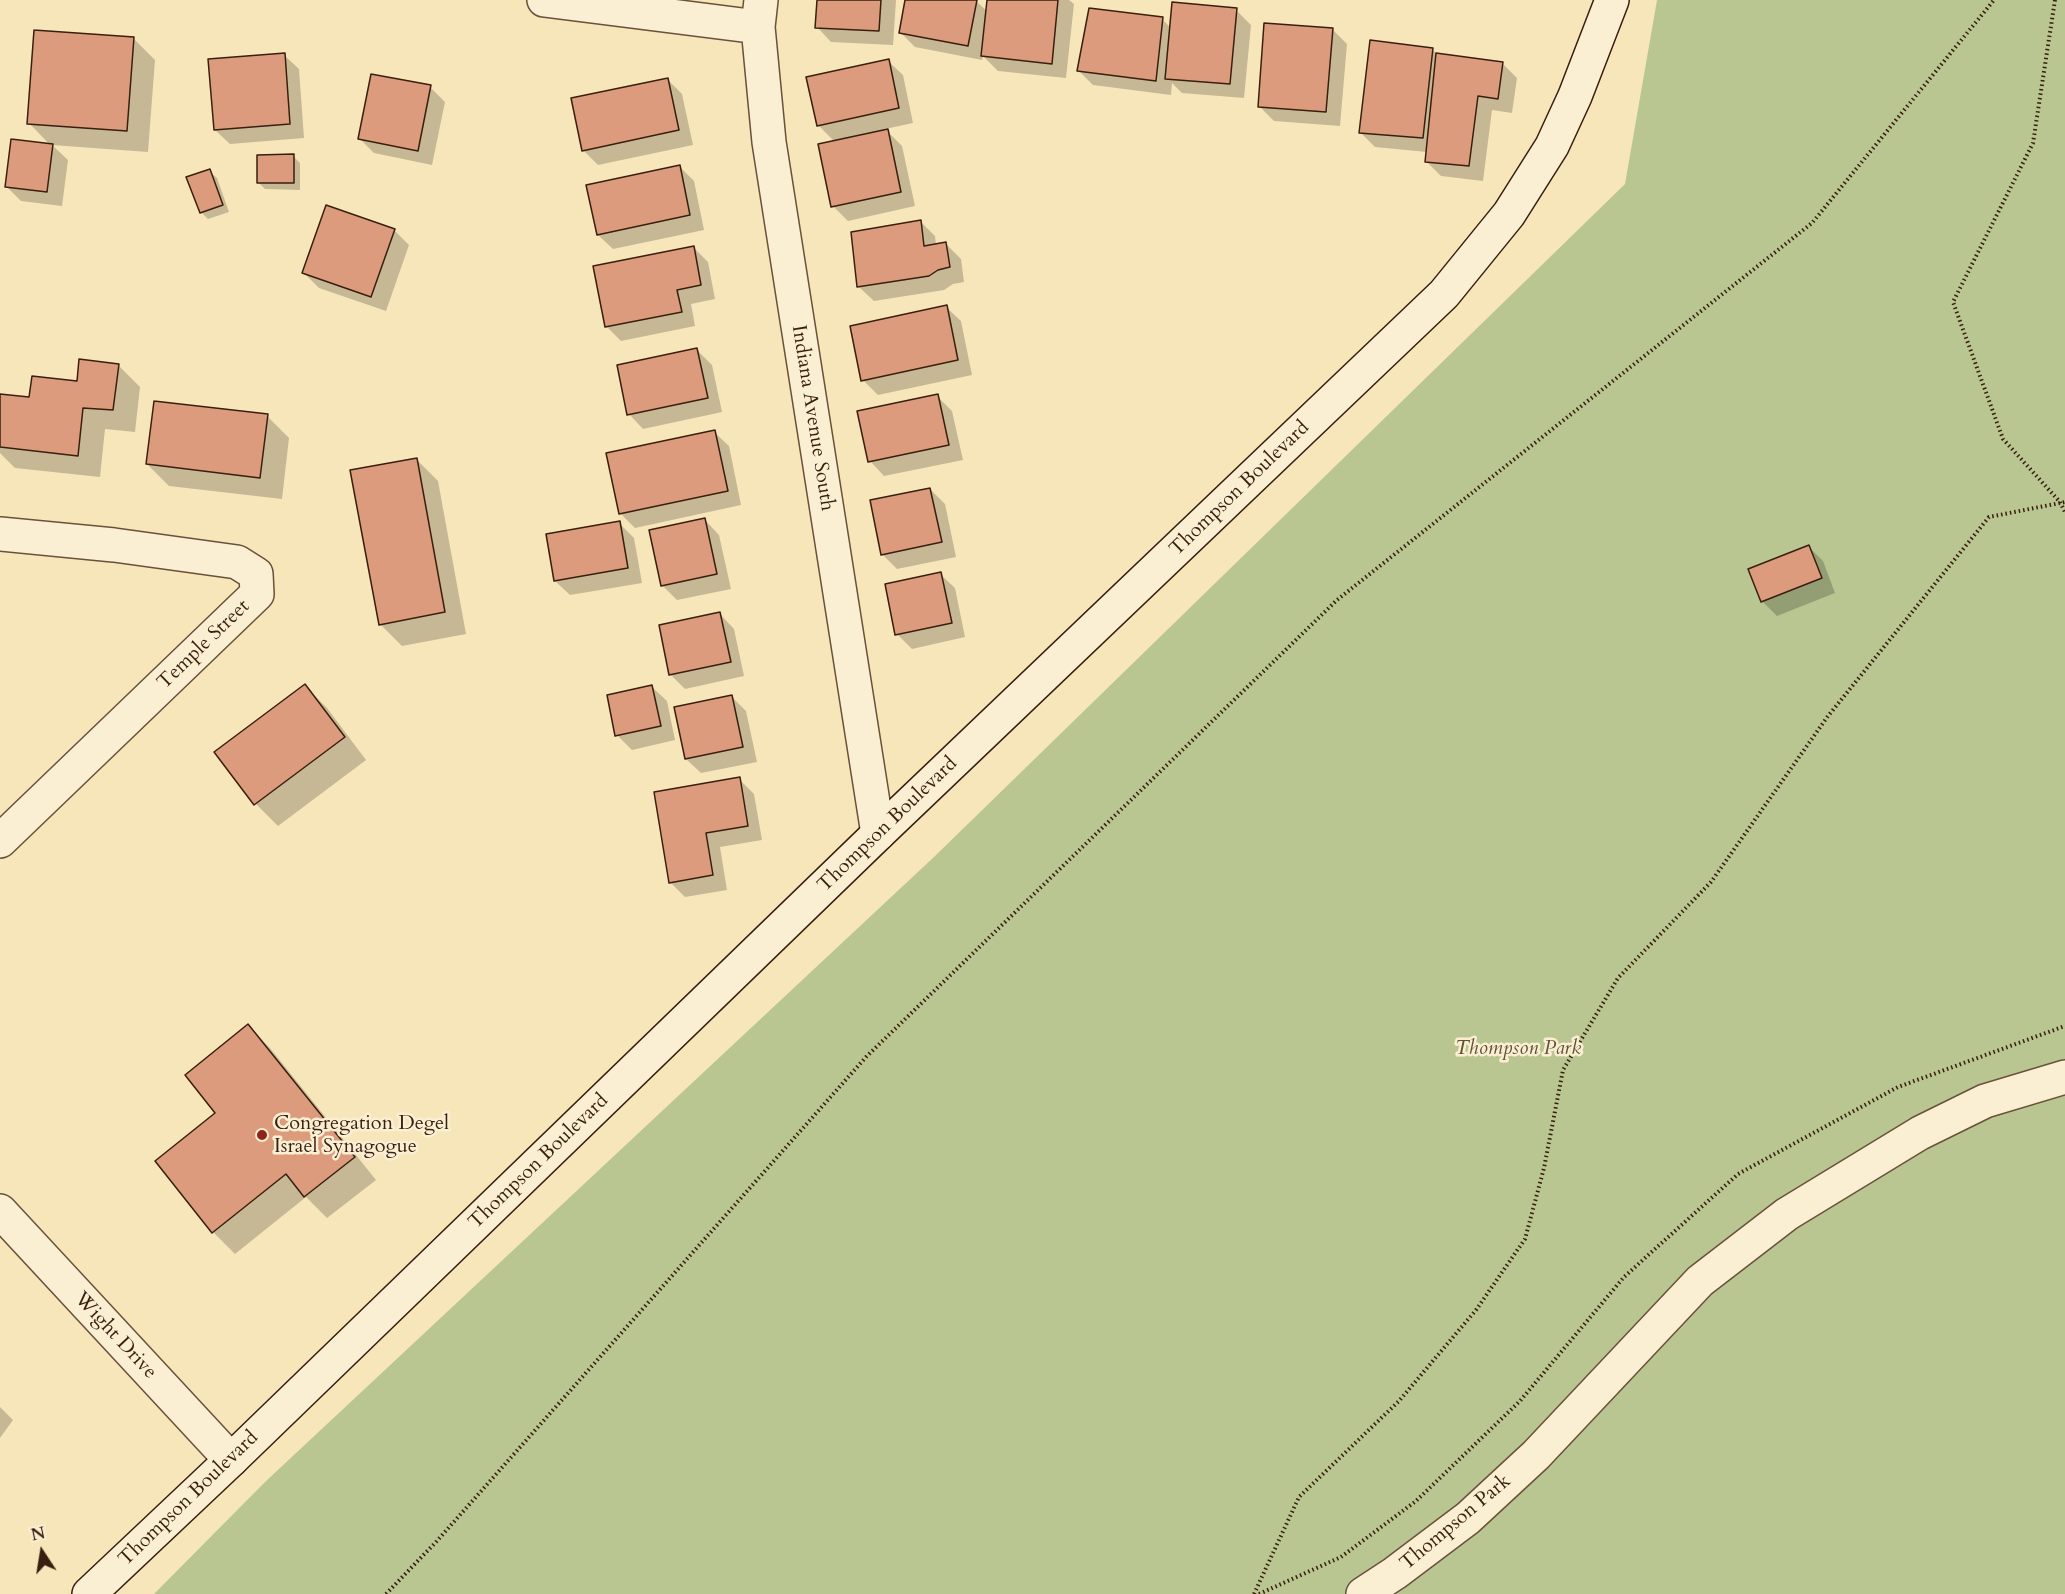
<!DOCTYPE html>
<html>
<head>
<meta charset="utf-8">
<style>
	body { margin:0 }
	#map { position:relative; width:2065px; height:1594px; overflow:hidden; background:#f8e6bb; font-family:Cardo,serif }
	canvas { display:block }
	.north { position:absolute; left:12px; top:1522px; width:60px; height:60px; -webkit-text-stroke:4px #faefd3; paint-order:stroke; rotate:348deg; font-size:16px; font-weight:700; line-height:24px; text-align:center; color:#391f0f }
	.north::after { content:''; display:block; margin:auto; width:21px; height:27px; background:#391f0f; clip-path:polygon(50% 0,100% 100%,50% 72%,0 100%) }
</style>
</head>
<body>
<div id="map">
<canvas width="2065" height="1594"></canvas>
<div class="north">N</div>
</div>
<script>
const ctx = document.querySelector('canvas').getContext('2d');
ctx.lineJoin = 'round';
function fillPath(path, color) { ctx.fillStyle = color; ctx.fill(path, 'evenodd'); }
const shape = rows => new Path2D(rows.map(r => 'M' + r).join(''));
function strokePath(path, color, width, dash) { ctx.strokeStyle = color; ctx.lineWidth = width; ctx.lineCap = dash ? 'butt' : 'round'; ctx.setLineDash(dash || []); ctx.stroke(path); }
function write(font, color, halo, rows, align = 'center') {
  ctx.font = font + ' Cardo,serif'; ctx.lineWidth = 5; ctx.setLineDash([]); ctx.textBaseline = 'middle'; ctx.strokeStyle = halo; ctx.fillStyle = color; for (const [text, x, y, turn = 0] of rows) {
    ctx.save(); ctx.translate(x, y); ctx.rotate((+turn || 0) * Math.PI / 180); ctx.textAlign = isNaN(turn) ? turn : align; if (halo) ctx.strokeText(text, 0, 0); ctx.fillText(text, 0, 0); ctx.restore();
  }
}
fillPath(shape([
	[1657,0,2065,0,2065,1594,154,1594,265,1482,935,856,1625,184]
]), '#bac692');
fillPath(shape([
	[818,0,896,0,893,45,831,42,817,27],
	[907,0,971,0,976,1,988,12,989,0,1069,0,1074,4,1066,78,998,71,983,56,982,60,915,47,900,32],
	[1236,10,1251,25,1244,98,1182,93,1172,83,1171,95,1093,85,1078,70,1162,19,1171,28],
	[1332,29,1347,44,1340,126,1274,121,1259,106],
	[133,38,155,60,148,152,52,145,68,160,62,206,21,201,6,186,51,146,29,123],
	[1432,49,1437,54,1502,63,1517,78,1512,113,1492,110,1483,181,1441,176,1426,161,1427,152,1375,147,1361,133],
	[284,55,299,69,304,138,230,144,215,130],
	[888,61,903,75,913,123,885,129,902,146,915,206,848,221,833,206,835,142,818,125],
	[667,79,682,94,693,145,598,165,583,150],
	[430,87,445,102,432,165,374,153,359,138],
	[293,156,300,163,300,190,265,189,258,182],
	[679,166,694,181,704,230,613,249,598,235],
	[209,171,217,178,229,212,208,219,201,212],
	[921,222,935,236,936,245,946,244,961,259,964,282,953,284,944,290,874,301,859,287,852,233],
	[394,230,409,245,386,311,319,288,304,273],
	[693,247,708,262,715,299,691,304,695,326,621,341,606,326],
	[946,307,961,321,972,375,878,395,863,380],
	[697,350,712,365,722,412,643,429,629,414],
	[118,365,140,387,135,432,105,429,100,477,15,468,0,453,0,395,31,398,78,383],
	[937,396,952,411,963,460,884,476,870,461],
	[267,416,289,438,282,499,169,486,147,464],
	[714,432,729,446,741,505,635,528,620,513],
	[416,459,438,481,466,634,402,646,380,624],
	[930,489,945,504,956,557,897,569,882,554],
	[705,520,719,535,731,589,677,600,662,585],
	[619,523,634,538,642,583,570,595,555,581],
	[1808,546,1823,561,1835,593,1777,616,1762,601,1750,569],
	[940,574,955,588,965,637,912,649,897,634],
	[720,614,734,629,744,676,685,689,670,674],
	[305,686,327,708,366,760,278,826,256,804],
	[652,687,667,701,675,740,632,750,617,735],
	[732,697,746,711,757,762,701,773,686,759],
	[739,779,754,794,762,840,720,847,727,890,685,897,670,882],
	[248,1026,270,1048,376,1180,327,1218,306,1197,235,1254,213,1232,217,1114],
	[0,1407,13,1420,0,1438]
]), '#0003');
const building = shape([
	[817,0,881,0,879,31,815,28,817,0],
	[905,0,977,0,968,46,899,33,905,0],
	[987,0,1058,0,1052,64,981,56,987,0],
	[1172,2,1237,8,1230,84,1165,79,1172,2],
	[1089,8,1163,17,1156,81,1077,71,1089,8],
	[1264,23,1333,28,1326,112,1258,107,1264,23],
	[34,30,134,37,127,131,27,124,34,30],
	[1370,40,1433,48,1423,138,1359,133,1370,40],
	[285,53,290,124,214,130,208,59,285,53],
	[1436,53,1503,62,1498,99,1478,96,1469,166,1425,162,1436,53],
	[889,59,899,108,817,126,806,77,889,59],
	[371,74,431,85,418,151,358,139,371,74],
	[668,78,679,130,582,151,571,98,668,78],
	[888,129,901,192,831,207,818,144,888,129],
	[11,139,53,144,47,192,5,187,11,139],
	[294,154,294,183,257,183,257,155,294,154],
	[680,165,690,215,597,235,586,185,680,165],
	[210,169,223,205,200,213,186,177,210,169],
	[326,205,395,229,371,297,302,273,326,205],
	[921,220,924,246,946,242,950,267,938,270,929,276,857,287,851,232,921,220],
	[694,246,701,285,677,290,682,312,605,327,593,266,694,246],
	[947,305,958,360,861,381,850,326,947,305],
	[697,348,708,398,627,415,617,365,697,348],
	[79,359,119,364,113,410,83,408,78,456,0,447,0,394,29,397,32,376,77,381,79,359],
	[938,394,949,445,868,462,857,411,938,394],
	[154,401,268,414,260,478,146,464,154,401],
	[715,430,728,491,619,514,606,453,715,430],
	[417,458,445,612,379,625,350,470,417,458],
	[930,488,942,542,881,555,870,500,930,488],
	[705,518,717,574,661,586,649,530,705,518],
	[620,521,628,568,554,581,546,534,620,521],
	[1809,545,1822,578,1761,602,1748,569,1809,545],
	[941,572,952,623,895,635,885,584,941,572],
	[720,612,731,662,669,675,659,625,720,612],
	[305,684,345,737,254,805,214,752,305,684],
	[652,685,661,726,615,736,607,695,652,685],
	[732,695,743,747,685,759,674,707,732,695],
	[740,777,748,826,706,833,713,875,669,883,654,792,740,777],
	[248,1024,355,1157,304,1197,286,1174,212,1233,155,1161,215,1113,185,1075,248,1024]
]);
fillPath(building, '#db9b7c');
strokePath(building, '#391f0f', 1.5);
const street = shape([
	[544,0,758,27],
	[761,0,758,27,769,142,878,834],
	[0,534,114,545,237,562,256,574,257,594,0,841],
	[0,1211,231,1460],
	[1363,1594,1395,1573,1468,1518,1536,1455,1700,1281,1787,1214,1920,1133,1985,1101,2065,1077]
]);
const secondary = shape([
	[89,1594,231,1460,878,834,1444,294,1509,214,1552,146,1575,96,1612,0]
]);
strokePath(street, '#69513a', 36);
strokePath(secondary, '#391f0f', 36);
strokePath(shape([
	[2055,0,2033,143,1953,302,2003,439,2060,502,2065,512],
	[386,1594,436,1542,866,1057,1337,600,1812,223,1994,0],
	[1254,1594,1299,1497,1399,1401,1476,1310,1525,1239,1544,1168,1563,1070,1618,978,1711,882,1828,716,1989,517,2065,502],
	[1259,1594,1341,1557,1416,1501,1520,1401,1624,1277,1738,1174,1898,1087,2065,1026]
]), '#391f0f', 4, [1.5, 3]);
strokePath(street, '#faefd3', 33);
strokePath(secondary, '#faefd3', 33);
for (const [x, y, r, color] of [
	[262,1135,6,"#8f2418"]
]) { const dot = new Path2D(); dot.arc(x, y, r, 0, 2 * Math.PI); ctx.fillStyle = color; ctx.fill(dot); strokePath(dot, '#faefd3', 2); }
write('20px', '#391f0f', '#faefd3', [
	["Indiana Avenue South",812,418,81],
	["Thompson Boulevard",1240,489,-44],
	["Temple Street",204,645,-44],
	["Thompson Boulevard",888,825,-44],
	["Thompson Boulevard",539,1162,-44],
	["Wight Drive",115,1336,47],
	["Thompson Boulevard",189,1499,-44],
	["Thompson Park",1456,1523,-40]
]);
write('italic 20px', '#605136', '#faefd3', [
	["Thompson Park",1518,1049]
]);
write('20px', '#391f0f', '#faefd3', [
	["Congregation Degel",274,1124],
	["Israel Synagogue",274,1147]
], 'left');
</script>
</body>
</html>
